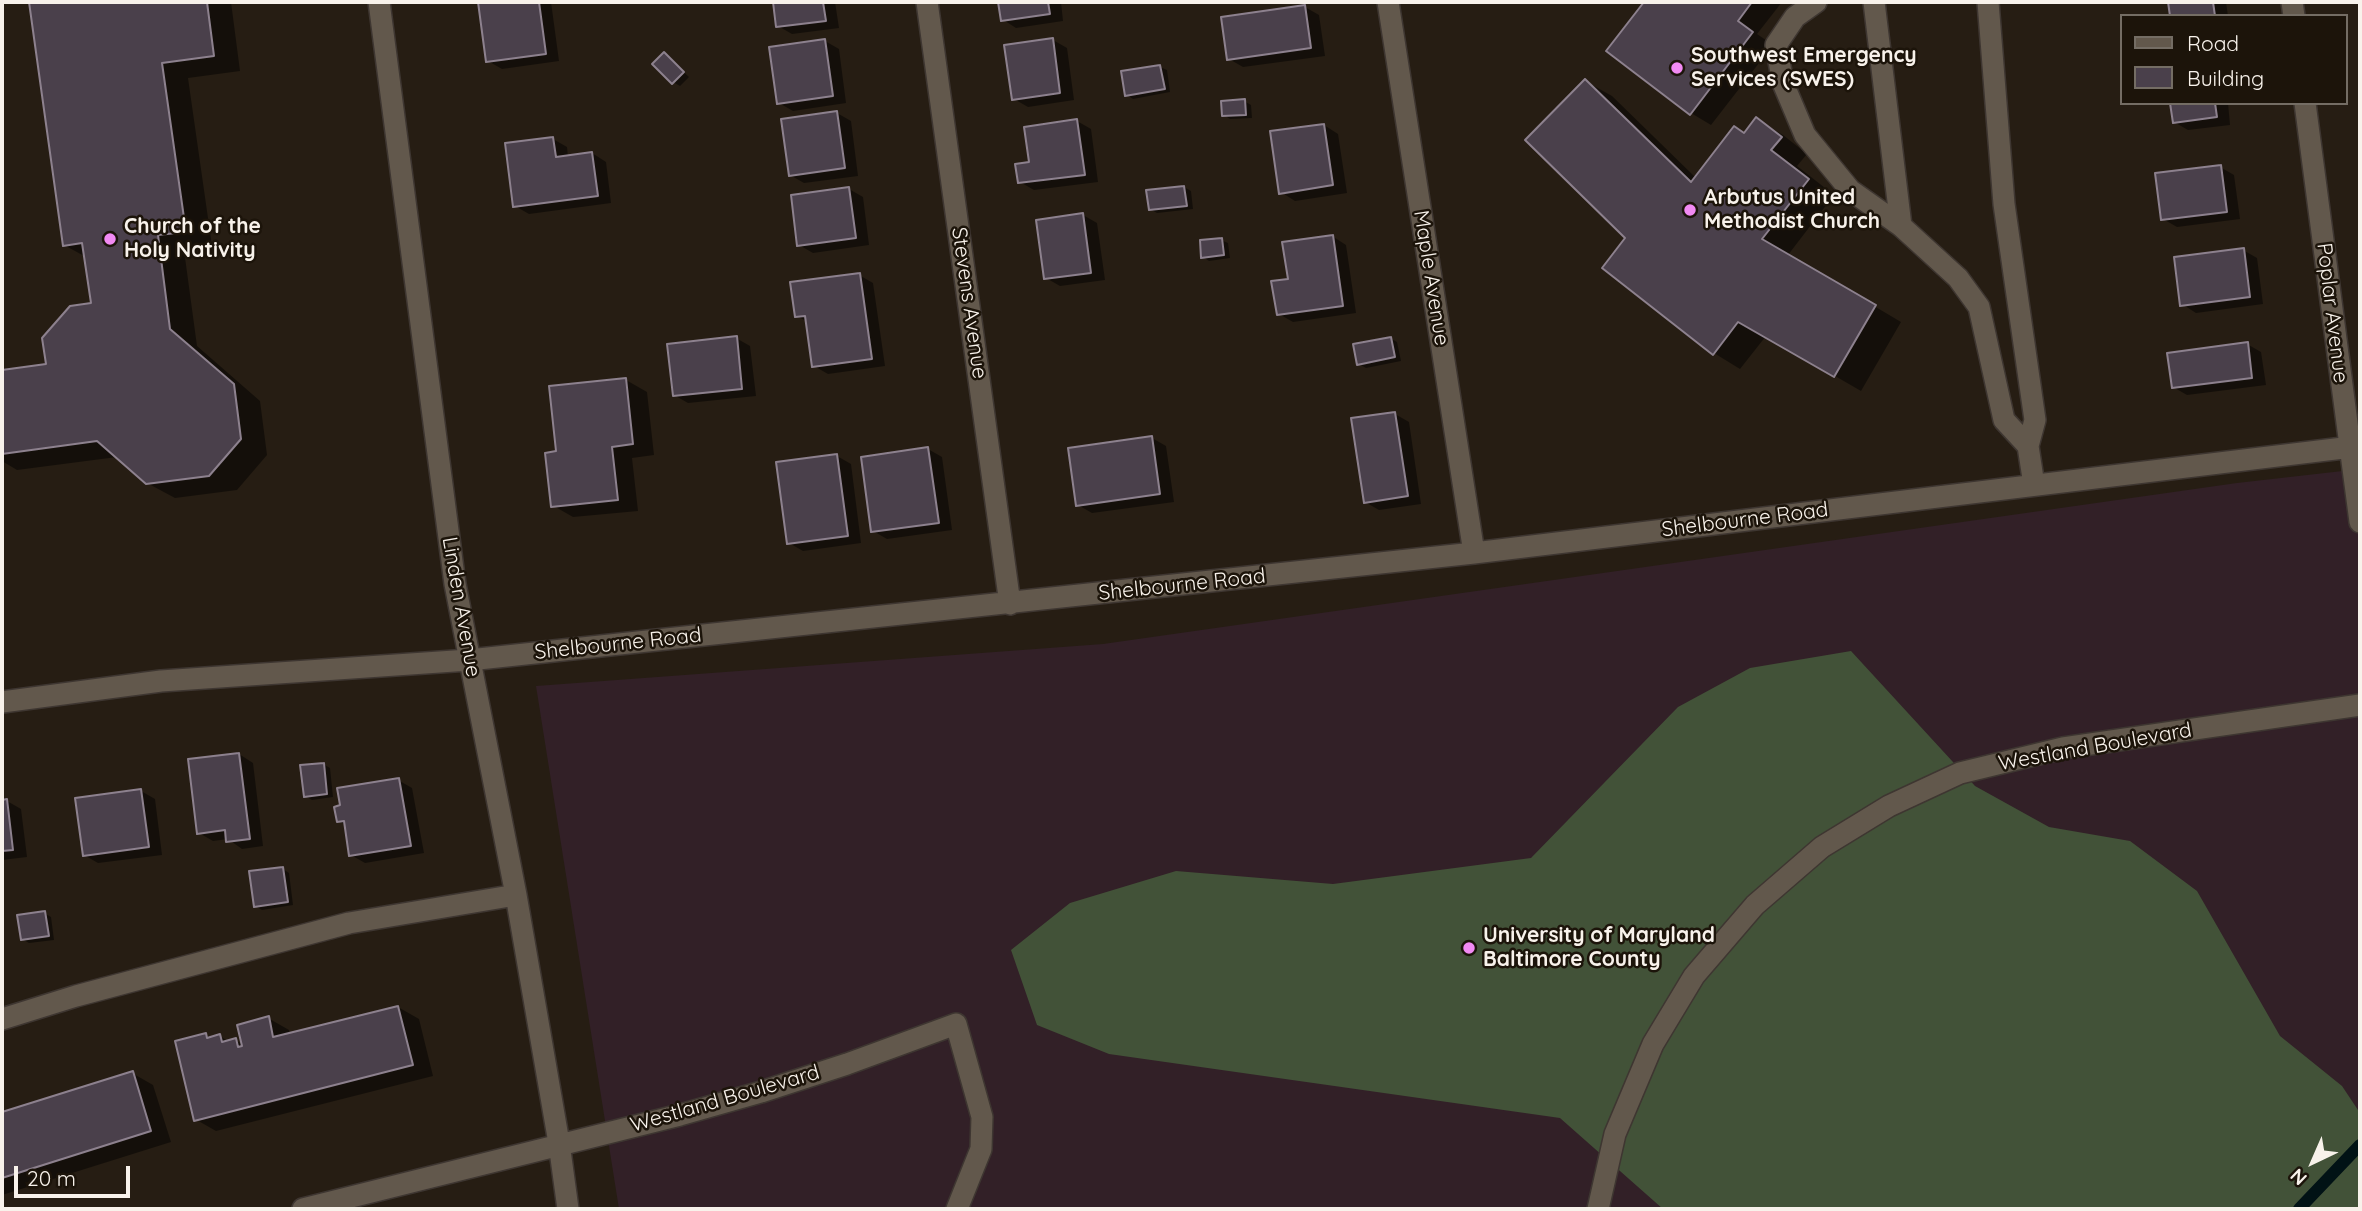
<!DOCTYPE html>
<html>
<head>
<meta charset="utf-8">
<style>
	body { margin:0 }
	#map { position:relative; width:2362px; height:1211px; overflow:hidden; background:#261d13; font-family:Quicksand,sans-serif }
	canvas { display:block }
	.frame { position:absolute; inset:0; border:4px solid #f8f2eb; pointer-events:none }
	.legend { position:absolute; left:2120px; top:14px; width:228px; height:91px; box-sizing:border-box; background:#1c140a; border:2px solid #746d64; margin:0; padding:9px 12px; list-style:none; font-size:21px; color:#f8f2eb }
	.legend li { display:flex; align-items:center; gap:14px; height:35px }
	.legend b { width:35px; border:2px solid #746d64 }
	.north { position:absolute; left:2278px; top:1127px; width:70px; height:70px; -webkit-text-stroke:5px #1c140a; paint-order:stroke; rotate:224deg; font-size:19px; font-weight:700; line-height:28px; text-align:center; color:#f8f2eb }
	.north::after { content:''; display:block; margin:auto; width:24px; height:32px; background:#f8f2eb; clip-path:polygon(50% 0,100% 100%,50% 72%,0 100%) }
	.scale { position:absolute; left:14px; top:1166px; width:116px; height:32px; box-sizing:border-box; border:4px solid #f8f2eb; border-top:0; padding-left:9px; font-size:21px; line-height:24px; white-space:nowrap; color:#f8f2eb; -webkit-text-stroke:5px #1c140a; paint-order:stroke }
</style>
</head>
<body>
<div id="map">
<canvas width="2362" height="1211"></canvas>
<div class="frame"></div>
<ul class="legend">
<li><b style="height:9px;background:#62584c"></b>Road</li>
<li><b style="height:19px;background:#4a404b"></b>Building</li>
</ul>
<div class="north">N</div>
<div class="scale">20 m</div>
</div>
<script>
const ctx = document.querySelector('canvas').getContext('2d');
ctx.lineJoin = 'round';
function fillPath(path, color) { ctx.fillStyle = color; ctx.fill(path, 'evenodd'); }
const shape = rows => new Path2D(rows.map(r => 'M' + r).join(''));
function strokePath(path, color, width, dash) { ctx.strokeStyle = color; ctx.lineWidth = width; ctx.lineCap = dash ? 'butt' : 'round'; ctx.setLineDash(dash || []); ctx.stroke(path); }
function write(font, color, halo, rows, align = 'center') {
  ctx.font = font + ' Quicksand,sans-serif'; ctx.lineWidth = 5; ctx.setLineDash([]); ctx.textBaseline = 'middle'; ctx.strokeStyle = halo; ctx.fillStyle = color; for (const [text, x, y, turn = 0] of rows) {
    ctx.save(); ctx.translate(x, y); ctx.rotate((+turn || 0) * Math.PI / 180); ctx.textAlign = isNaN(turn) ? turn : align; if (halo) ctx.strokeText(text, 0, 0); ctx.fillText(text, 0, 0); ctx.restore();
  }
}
fillPath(shape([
	[2360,469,2360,1209,619,1209,536,686,1103,644,2237,483]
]), '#322027');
fillPath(shape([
	[1851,651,1975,786,2049,827,2130,841,2197,891,2280,1036,2342,1086,2360,1113,2360,1209,1663,1209,1560,1118,1109,1054,1037,1025,1011,950,1070,903,1176,871,1333,884,1531,858,1678,707,1750,668]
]), '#425238');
fillPath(shape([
	[31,2,231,2,240,71,188,78,212,246,184,250,197,346,260,401,267,455,237,490,175,498,147,483,117,457,17,470,2,461,2,372,48,366,93,305,86,257,64,245],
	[480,2,551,2,559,61,502,69,488,61],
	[774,2,835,2,839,28,792,34,778,26],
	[1000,2,1061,2,1063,21,1016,28,1002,19],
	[1646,2,1782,2,1757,34,1773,45,1711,125,1691,113,1608,50],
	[2170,2,2226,2,2228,16,2171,16],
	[1305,7,1319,15,1325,56,1243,67,1229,59],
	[1053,40,1067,48,1074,100,1028,107,1014,99],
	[825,41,839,49,846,103,793,111,779,103],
	[664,54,689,77,680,86,673,82],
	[1160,67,1167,70,1170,92,1133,99,1127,95],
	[1585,81,1612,96,1696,178,1745,135,1757,120,1783,135,1807,154,1797,166,1834,195,1788,255,1901,322,1861,391,1766,336,1740,369,1714,353,1628,238],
	[1244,101,1251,105,1252,118,1230,119,1224,115],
	[2172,103,2228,103,2230,125,2188,130,2174,122],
	[837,113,851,121,858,176,804,183,790,175],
	[1077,121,1091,129,1098,182,1034,190,1020,182,1031,164],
	[1324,125,1338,134,1347,193,1295,201,1281,192],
	[553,139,567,147,568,157,592,153,606,162,611,203,529,214,515,206],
	[2220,167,2234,175,2240,219,2177,227,2163,219],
	[1184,187,1191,191,1193,209,1157,213,1150,209],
	[849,189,863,197,869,245,813,253,799,245],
	[1083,215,1097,223,1105,280,1060,286,1046,278],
	[1332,236,1346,245,1356,313,1293,322,1279,314],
	[1221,240,1228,243,1230,258,1209,261,1203,257],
	[2243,250,2257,258,2263,304,2196,313,2182,304],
	[859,275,873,283,885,366,828,374,814,366,808,322,797,316],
	[736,338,750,346,756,396,688,403,674,395],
	[1390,338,1397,342,1401,361,1366,368,1359,364],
	[2247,344,2261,352,2266,385,2187,395,2173,387],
	[626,380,647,392,654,455,632,458,638,511,573,517,552,505,558,453],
	[1395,414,1409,422,1421,504,1379,510,1365,502],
	[1152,438,1166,446,1174,502,1092,513,1078,505],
	[928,449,942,457,952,530,887,539,873,531],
	[837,456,851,464,861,543,803,551,789,543],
	[239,754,253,763,263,846,242,849,228,839,213,841,199,833],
	[323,764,330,768,333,797,312,800,305,796],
	[398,780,412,788,424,853,365,863,351,855,346,825,339,821],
	[141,791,155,799,162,855,98,863,84,855],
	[2,801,7,801,21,809,27,857,2,860],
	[283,869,289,873,293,905,262,910,255,906],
	[44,913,51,917,54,940,29,943,22,939],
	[398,1007,419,1019,433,1076,216,1131,195,1119,206,1035,212,1038,220,1036,229,1042,235,1040,244,1045,268,1018,289,1030,290,1035],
	[132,1073,153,1085,171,1142,2,1195,2,1114]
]), '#0007');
strokePath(shape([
	[2299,1209,2360,1145]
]), '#011215', 12);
const building = shape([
	[29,2,207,2,214,56,162,63,186,232,158,235,170,329,234,384,241,439,209,476,146,484,97,441,2,454,2,370,46,364,42,338,70,306,91,303,82,243,63,246,29,2],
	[478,2,539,2,546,54,486,62,478,2],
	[773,2,823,2,826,21,776,27,773,2],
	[998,2,1048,2,1050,14,1001,21,998,2],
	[1644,2,1752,2,1738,21,1753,32,1690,115,1606,51,1644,2],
	[2168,2,2213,2,2215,16,2170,16,2168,2],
	[1305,5,1311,48,1227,60,1221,17,1305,5],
	[1053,38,1060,93,1012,100,1004,45,1053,38],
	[825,39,833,96,777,104,769,47,825,39],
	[664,52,684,72,672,84,652,64,664,52],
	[1160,65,1165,89,1125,96,1121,71,1160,65],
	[1585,79,1691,182,1734,126,1744,133,1756,117,1782,137,1771,150,1809,179,1762,239,1876,305,1834,377,1738,322,1713,355,1602,268,1625,238,1525,140,1585,79],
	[1245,99,1246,115,1222,116,1221,101,1245,99],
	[2170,103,2215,103,2217,117,2173,123,2170,103],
	[837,111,845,168,789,176,781,119,837,111],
	[1077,119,1085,175,1018,183,1015,164,1029,162,1024,127,1077,119],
	[1324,124,1333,185,1279,194,1270,131,1324,124],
	[553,137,556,157,592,152,598,196,513,207,505,143,553,137],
	[2221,165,2227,212,2161,220,2155,173,2221,165],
	[1184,186,1187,206,1149,210,1146,190,1184,186],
	[849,187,856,238,797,246,791,195,849,187],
	[1083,213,1091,273,1044,279,1036,220,1083,213],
	[1333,235,1343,306,1277,315,1271,281,1288,279,1282,242,1333,235],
	[1222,238,1224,255,1201,258,1200,240,1222,238],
	[2244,248,2250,297,2180,306,2174,257,2244,248],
	[860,273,872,359,812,367,805,316,795,317,790,282,860,273],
	[737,336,742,389,673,396,667,344,737,336],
	[1391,337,1395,357,1357,365,1353,344,1391,337],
	[2248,342,2252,378,2172,388,2167,353,2248,342],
	[626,378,633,444,612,447,618,500,551,507,545,453,556,451,549,386,626,378],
	[1395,412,1408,496,1364,503,1351,418,1395,412],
	[1152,436,1160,494,1076,506,1068,448,1152,436],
	[928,447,939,523,871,532,861,457,928,447],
	[837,454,848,536,787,544,776,462,837,454],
	[239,753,250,839,226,842,225,830,197,834,188,759,239,753],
	[324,763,327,794,304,797,300,765,324,763],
	[399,778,411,846,349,856,344,821,337,822,334,807,340,805,337,788,399,778],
	[141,789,149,847,83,856,75,798,141,789],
	[7,799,13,850,2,851,2,800,7,799],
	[283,867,288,902,254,907,249,871,283,867],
	[45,911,49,936,21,940,17,915,45,911],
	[398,1006,413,1065,194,1121,175,1041,206,1033,207,1038,220,1034,222,1042,236,1038,238,1047,242,1046,237,1025,269,1016,273,1037,398,1006],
	[133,1071,151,1131,2,1178,2,1112,133,1071]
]);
fillPath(building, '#4a404b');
strokePath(building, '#8d818e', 2);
const minor = shape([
	[379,2,455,584,516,895,559,1143,568,1209],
	[927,2,1010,604],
	[1388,2,1474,553],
	[1816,2,1795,17,1776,45,1783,83,1805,135,1850,190,1901,226,1958,278,1979,307,2004,420,2028,446],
	[1874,2,1901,226],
	[1988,2,2004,204,2035,420,2028,446,2034,485],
	[2292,2,2294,16],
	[2305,103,2360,522],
	[2,702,161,681,469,660,1474,553,2360,446],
	[2,1019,76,996,349,923,516,895],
	[303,1209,680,1115,761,1092,847,1064,956,1024,982,1117,981,1149,957,1209],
	[1598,1209,1615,1134,1653,1044,1694,976,1755,905,1822,847,1889,806,1960,773,2063,748,2360,705]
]);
strokePath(minor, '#3e3631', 24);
strokePath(minor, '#62584c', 21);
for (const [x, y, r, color] of [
	[1677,68,7,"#f28af3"],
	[1690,210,7,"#f28af3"],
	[110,239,7,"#f28af3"],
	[1469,948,7,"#f28af3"]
]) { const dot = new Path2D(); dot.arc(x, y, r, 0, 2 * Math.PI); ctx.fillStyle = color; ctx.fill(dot); strokePath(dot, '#1c140a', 2.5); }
write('bold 21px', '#f8f2eb', '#1c140a', [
	["Southwest Emergency",1691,56],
	["Services (SWES)",1691,80],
	["Arbutus United",1704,198],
	["Methodist Church",1704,222],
	["Church of the",124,227],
	["Holy Nativity",124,251],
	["University of Maryland",1483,936],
	["Baltimore County",1483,960]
], 'left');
write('21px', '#f8f2eb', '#1c140a', [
	["Maple Avenue",1431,278,81],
	["Stevens Avenue",969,303,82],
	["Poplar Avenue",2332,313,83],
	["Shelbourne Road",1745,520,-7],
	["Shelbourne Road",1182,585,-6],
	["Linden Avenue",461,607,80],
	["Shelbourne Road",618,644,-6],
	["Westland Boulevard",2095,747,-10],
	["Westland Boulevard",725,1099,-16]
]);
</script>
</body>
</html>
